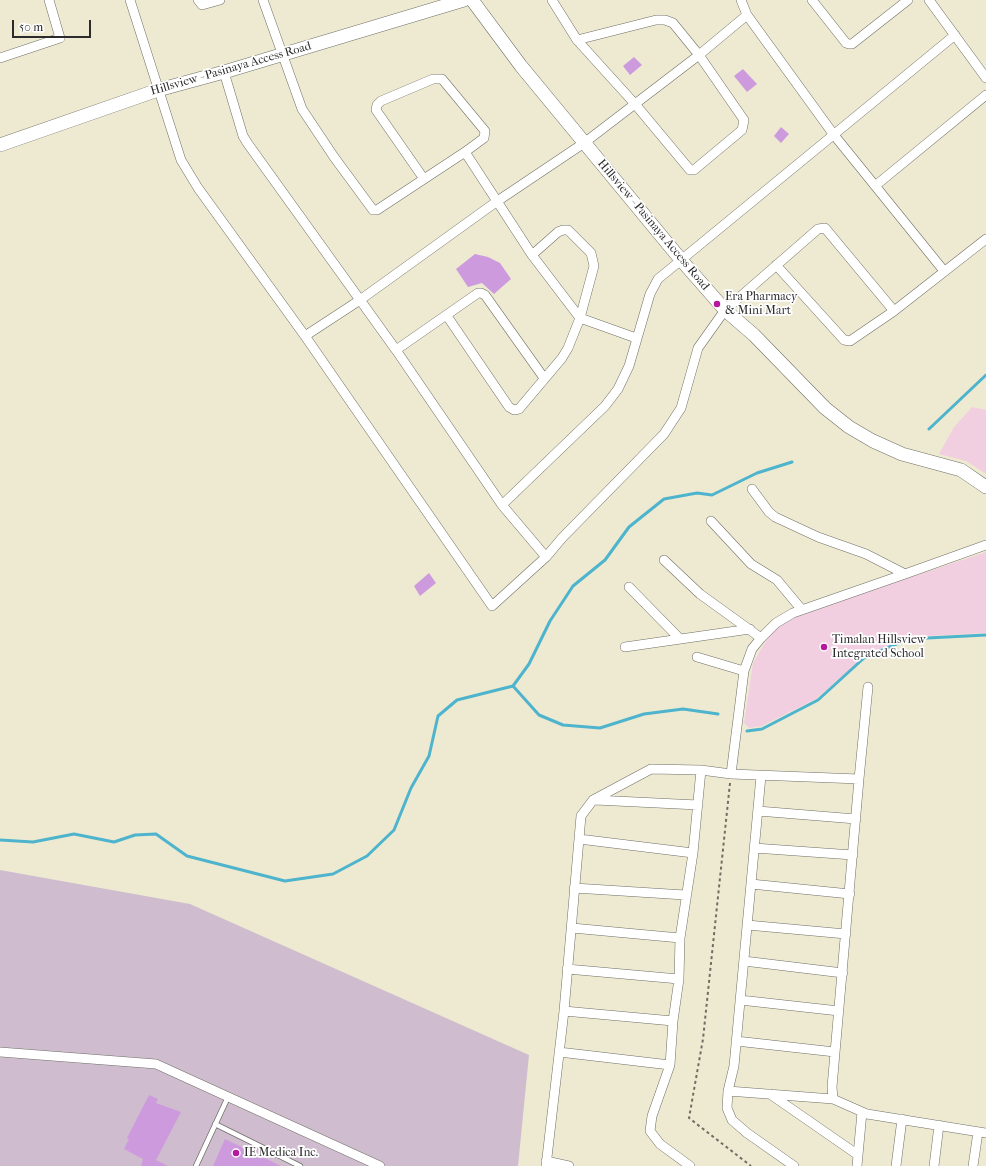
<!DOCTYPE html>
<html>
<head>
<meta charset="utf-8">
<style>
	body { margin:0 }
	#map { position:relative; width:986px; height:1166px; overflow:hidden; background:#eeead1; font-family:"IM FELL French Canon",serif }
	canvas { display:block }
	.scale { position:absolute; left:12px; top:20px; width:79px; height:18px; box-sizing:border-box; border:2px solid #2b2b2b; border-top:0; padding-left:5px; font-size:12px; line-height:14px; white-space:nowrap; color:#2b2b2b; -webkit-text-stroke:3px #fff; paint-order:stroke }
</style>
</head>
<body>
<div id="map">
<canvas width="986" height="1166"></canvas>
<div class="scale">50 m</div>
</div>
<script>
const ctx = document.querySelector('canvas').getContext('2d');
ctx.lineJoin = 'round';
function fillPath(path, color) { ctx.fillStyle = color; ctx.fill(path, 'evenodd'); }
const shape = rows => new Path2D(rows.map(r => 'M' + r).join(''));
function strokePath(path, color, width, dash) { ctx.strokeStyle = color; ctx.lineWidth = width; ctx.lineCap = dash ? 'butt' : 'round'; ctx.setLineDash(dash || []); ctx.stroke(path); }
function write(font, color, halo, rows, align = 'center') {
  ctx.font = font + ' "IM FELL French Canon",serif'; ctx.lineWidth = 3.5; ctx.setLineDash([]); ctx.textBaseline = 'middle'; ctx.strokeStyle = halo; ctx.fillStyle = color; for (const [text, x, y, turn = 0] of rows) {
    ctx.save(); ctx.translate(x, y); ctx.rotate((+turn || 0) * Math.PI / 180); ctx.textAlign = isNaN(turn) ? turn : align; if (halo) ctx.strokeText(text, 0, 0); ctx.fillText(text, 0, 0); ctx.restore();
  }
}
fillPath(shape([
	[972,407,986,410,986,474,966,461,939,454,954,427],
	[986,552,986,633,908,637,864,657,816,699,762,726,749,728,744,723,753,663,772,631,792,617]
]), '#f2cfe0');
fillPath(shape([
	[0,870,190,904,529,1055,518,1166,0,1166]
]), '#cfbdcf');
strokePath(shape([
	[929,429,986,375],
	[513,686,539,715,563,725,600,728,644,714,683,709,718,714],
	[747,731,762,729,818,700,864,658,908,639,986,635],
	[0,840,33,842,74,834,114,842,135,835,156,834,187,856,285,881,333,874,367,856,394,830,411,788,429,756,438,716,457,700,513,686,529,664,550,621,573,586,605,560,629,527,664,499,697,493,712,495,757,473,792,462]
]), '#4eb4cd', 3);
fillPath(shape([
	[634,57,642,65,630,75,623,66],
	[743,69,757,84,747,92,734,76],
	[781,127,789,134,781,143,774,136],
	[475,254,488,257,500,263,511,279,494,294,482,283,468,287,456,269],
	[429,573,436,583,420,596,414,586],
	[149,1095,158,1099,156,1103,181,1112,156,1160,168,1166,141,1166,143,1159,124,1149,129,1139,127,1138],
	[225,1139,281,1166,213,1166]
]), '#cd9add');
const lane = shape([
	[215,1124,300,1166],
	[196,1166,228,1097]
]);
const street = shape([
	[130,0,181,160,198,188,305,336,492,606,546,557,562,538,664,434,681,408,698,348,725,310,818,229,825,228,894,311],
	[198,0,202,5,220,0],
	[263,0,302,109,334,157,373,210,377,210,465,152,484,138,485,131,442,79,433,79,381,101,377,105,376,110,424,179],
	[552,0,577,40,635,104,690,170,694,170,742,130,744,120,699,55,673,23,665,20,656,20,577,40],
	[741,0,747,15,834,135,944,271],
	[812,0,846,43,849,44,852,44,908,0],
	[929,0,986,78],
	[0,58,60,38,49,0],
	[224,72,243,136,248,144,396,350,502,505,546,557],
	[465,152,532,255,580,318,636,338],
	[875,186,986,95],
	[776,265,844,340,850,341,894,311,986,239],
	[447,316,509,407,514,410,519,409,562,358,568,348,580,318,594,266,591,253,568,230,563,230,558,232,532,255],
	[305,336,360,300,496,202,584,143,699,55,747,15],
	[396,350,478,293,481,293,485,295,544,378],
	[752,489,769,512,775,517,818,537,866,554,905,574,986,545],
	[502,505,605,406,618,389,629,366,650,294,658,279,955,35],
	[711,521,751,564,777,580,802,610],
	[664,560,700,594,761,638],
	[629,587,680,639],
	[625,647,750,629],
	[697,657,744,671],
	[731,774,859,779,832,1087,833,1099,867,1114,986,1133],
	[761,776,734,1066,728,1091,727,1108,732,1120,747,1133,794,1166],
	[859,779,868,687],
	[595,800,698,805],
	[758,811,856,819],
	[579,839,693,853],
	[754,848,853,855],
	[751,884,850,894],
	[574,888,685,895],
	[747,925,846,934],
	[572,928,680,938],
	[744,961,843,973],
	[567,969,679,979],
	[740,1000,839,1011],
	[564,1011,673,1021],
	[736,1041,835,1052],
	[0,1052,156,1064,380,1166],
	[559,1052,670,1065],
	[728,1091,833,1099],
	[770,1094,858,1155],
	[546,1161,569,1166],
	[546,1166,564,1011,581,816,593,800,651,769,701,770,731,774,744,671,752,649,761,638,776,623,793,613,905,574],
	[690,1166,660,1144,650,1131,652,1116,670,1065,673,1021,679,979,680,938,693,853,701,770],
	[857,1166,862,1112],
	[896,1166,902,1119],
	[934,1166,939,1125],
	[973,1166,978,1132]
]);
const secondary = shape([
	[472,0,521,66,682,261,725,310,754,335,825,408,849,427,873,441,902,454,961,470,986,487],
	[0,145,158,90,224,72,464,0]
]);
strokePath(lane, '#6f6e65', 6);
strokePath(street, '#6f6e65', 10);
strokePath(secondary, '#6f6e65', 14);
strokePath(shape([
	[730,783,703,1039,689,1118,751,1166]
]), '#6f6e65', 2, [3, 3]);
strokePath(lane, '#fff', 4.5);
strokePath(street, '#fff', 9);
strokePath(secondary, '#fff', 13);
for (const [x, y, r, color] of [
	[717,304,4,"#b5179e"],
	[824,647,4,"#b5179e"],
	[236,1153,4,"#b5179e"]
]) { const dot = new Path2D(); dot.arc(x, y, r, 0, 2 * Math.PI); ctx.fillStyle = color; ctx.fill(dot); strokePath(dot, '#fff', 1.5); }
write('12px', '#2b2b2b', '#fff', [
	["Hillsview - Pasinaya Access Road",231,69,-16],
	["Hillsview - Pasinaya Access Road",653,225,50]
]);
write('12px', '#2b2b2b', '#fff', [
	["Era Pharmacy",725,297],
	["& Mini Mart",725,311],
	["Timalan Hillsview",832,640],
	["Integrated School",832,654],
	["IE Medica Inc.",244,1153]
], 'left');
</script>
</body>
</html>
